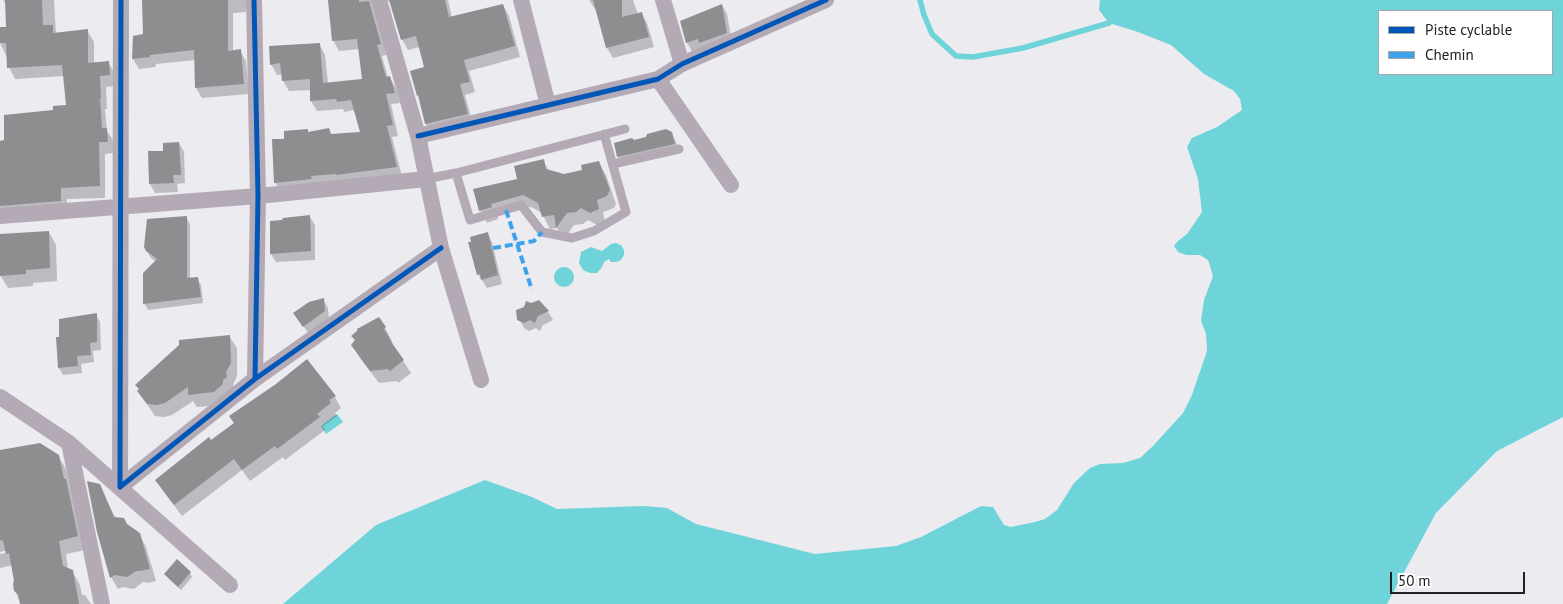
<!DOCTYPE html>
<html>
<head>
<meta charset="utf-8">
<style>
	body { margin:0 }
	#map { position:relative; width:1563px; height:604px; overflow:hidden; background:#ebebf0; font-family:"PT Sans",sans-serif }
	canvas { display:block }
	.legend { position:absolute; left:1378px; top:10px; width:175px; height:65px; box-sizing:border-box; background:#fff; border:1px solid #a6a6a7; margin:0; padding:6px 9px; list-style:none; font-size:15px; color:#212124 }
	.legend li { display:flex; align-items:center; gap:10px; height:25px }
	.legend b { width:25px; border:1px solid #a6a6a7 }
	.scale { position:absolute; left:1390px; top:572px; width:135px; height:22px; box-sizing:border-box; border:2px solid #212124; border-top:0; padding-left:6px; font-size:15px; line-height:18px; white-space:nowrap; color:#212124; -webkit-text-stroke:4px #fff; paint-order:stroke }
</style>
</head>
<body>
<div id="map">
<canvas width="1563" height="604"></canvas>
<ul class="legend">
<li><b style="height:6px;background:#0057b8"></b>Piste cyclable</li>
<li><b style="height:6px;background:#3ea2eb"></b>Chemin</li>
</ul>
<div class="scale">50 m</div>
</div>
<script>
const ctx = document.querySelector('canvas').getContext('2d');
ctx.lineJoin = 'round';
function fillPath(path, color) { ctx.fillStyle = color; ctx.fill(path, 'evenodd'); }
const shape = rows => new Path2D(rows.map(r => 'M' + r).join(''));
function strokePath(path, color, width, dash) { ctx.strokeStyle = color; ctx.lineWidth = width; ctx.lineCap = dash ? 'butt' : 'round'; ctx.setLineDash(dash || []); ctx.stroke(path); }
fillPath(shape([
	[1100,0,1563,0,1563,417,1497,451,1436,513,1387,604,283,604,376,525,485,480,532,497,557,509,643,506,667,508,696,524,815,554,896,546,921,537,981,506,993,507,1004,525,1011,527,1035,522,1045,519,1057,510,1074,483,1090,468,1100,464,1123,463,1140,458,1153,446,1183,413,1192,395,1207,351,1206,334,1201,321,1204,300,1213,276,1210,266,1208,260,1200,255,1186,255,1178,252,1174,246,1178,241,1187,234,1202,212,1198,179,1187,147,1192,138,1217,127,1242,110,1240,99,1234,91,1204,74,1171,45,1138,32,1109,23,1099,10],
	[1379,11,1552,11,1552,74,1379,74],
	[616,243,621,245,624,250,624,255,621,260,616,262,611,262,609,259,604,262,602,267,597,273,590,273,583,270,579,263,581,252,591,247,602,251,611,244],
	'554 277a10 10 0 1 1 20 0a10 10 0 1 1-20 0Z',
	[337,414,343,422,326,434,321,426]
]), '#6fd4d9');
fillPath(shape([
	[3,0,54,0,56,34,87,30,94,42,94,63,108,62,115,74,116,86,106,87,107,109,105,109,107,131,113,140,113,153,105,154,105,198,67,199,67,212,0,210,0,142,5,141,55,111,67,106,65,76,15,79,9,67,6,55,0,43,0,28,8,28,7,6],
	[143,0,246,0,246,12,233,13,233,52,240,51,246,61,249,94,202,98,196,88,196,60,156,64,155,67,139,69,133,59,144,35],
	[329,0,448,0,452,18,503,5,509,16,520,57,469,71,475,92,465,95,473,124,432,134,426,124,421,100,411,72,426,68,420,47,408,50,402,39,392,3,389,1,382,1,386,55,382,56,388,78,390,78,396,88,400,103,391,104,398,136,392,137,402,177,281,193,275,182,285,140,307,130,309,133,332,135,361,133,355,110,344,112,343,109,317,111,311,101,311,90,289,91,283,81,282,74,277,75,271,64,319,44,325,55,328,83,363,80,359,49,339,51,333,40],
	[589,0,633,0,638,14,641,13,647,23,654,47,613,58,607,48,598,14],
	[722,5,727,14,732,42,692,51,687,43,681,22],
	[671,133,676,142,679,152,623,165,618,156,634,141],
	[179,143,184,152,185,183,177,184,178,192,155,193,150,184,164,152],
	[543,161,549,171,564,176,584,171,598,163,606,175,616,204,614,208,603,212,605,222,597,225,588,220,583,224,574,225,564,239,557,228,550,229,542,213,531,207,498,216,498,219,487,223,480,210],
	[186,217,190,224,190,279,197,278,201,285,203,303,148,310,144,303,156,262,151,258,147,251],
	[310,217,315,225,315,260,276,262,271,254],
	[49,232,56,245,57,281,33,283,33,286,8,288,0,275,0,236],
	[487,233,492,242,502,284,487,288,478,274],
	[323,299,328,308,329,320,309,334,300,321],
	[539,302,548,312,553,320,543,325,540,331,536,328,529,331,524,328,519,319,531,304],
	[96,315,100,322,101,350,93,351,94,362,81,364,82,373,63,375,59,368,58,338],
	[385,328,392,341,391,342,411,373,398,383,397,381,379,383,360,358,353,345],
	[229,336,237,348,237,376,233,385,233,390,222,405,197,407,193,401,172,415,164,417,155,416,138,391],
	[335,397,341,408,335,413,337,416,323,426,325,430,285,460,283,457,250,481,242,470,182,516,164,492,157,480,235,424,230,417],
	[0,452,58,456,66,469,70,488,73,494,85,550,66,554,68,569,72,571,80,585,82,595,85,595,91,604,21,604,15,591,16,581,13,565,0,568,0,554,12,552,11,549,0,552],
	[99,485,116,519,139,534,146,547,156,581,148,583,143,582,134,589,123,587,118,589,111,577],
	[190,573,192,577,181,590,168,578,165,574]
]), '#0003');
strokePath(shape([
	[920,0,924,15,932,34,956,56,973,57,1023,48,1109,23,1110,16]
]), '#6fd4d9', 5.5);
fillPath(shape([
	[5,0,42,0,43,25,53,25,53,33,88,29,88,63,109,61,110,75,100,76,101,98,100,98,102,128,107,128,108,142,99,142,100,186,61,188,61,201,0,206,0,141,4,140,4,115,53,110,53,106,66,105,62,65,7,68,6,43,0,43,0,27,6,27],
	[142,0,228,0,228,51,241,49,244,84,195,88,194,50,150,55,150,57,132,59,133,36,143,34],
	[328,0,359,0,359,2,369,1,381,44,377,45,386,77,390,76,395,93,386,94,393,125,387,126,397,167,336,175,336,174,311,176,312,179,274,183,272,139,284,139,284,131,308,129,308,132,329,128,331,134,360,132,351,100,337,102,336,99,310,101,310,79,282,81,280,63,270,65,269,46,320,43,323,83,362,79,357,39,332,41],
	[389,0,445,0,449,17,503,4,515,46,464,60,470,82,460,84,468,114,425,124,418,95,417,96,410,71,424,67,416,36,401,40],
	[593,0,622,0,622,17,642,12,649,37,606,48],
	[722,4,727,33,699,43,698,39,686,43,680,21],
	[666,129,672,132,675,144,617,157,614,143,632,138,634,140,646,137,647,134],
	[179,142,181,175,173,175,174,183,149,184,148,151,163,151,163,143],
	[544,159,546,169,564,174,582,170,581,165,599,161,610,190,607,196,597,200,599,209,590,213,581,208,576,212,567,213,556,228,554,215,542,217,538,203,523,195,491,204,492,207,479,211,473,189,517,179,514,166],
	[310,215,311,251,270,254,270,221,282,220,283,218],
	[187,216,187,278,198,277,201,297,143,304,143,273,157,259,146,251,144,247,147,219],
	[49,231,50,268,26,270,26,274,0,276,0,234],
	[488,232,498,275,481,280,480,274,477,275,468,242,471,242,470,237],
	[324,298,325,311,303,327,293,313,309,302],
	[539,300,549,311,538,316,535,323,530,320,524,323,517,320,516,310,524,307,526,301,531,303],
	[97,313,97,342,90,343,91,355,77,356,78,366,58,368,56,337,59,337,59,319],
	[379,317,386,327,384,329,394,346,404,360,390,371,388,369,370,371,351,345,355,340,351,336,357,331,357,329],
	[230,335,231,363,226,372,227,377,223,380,223,384,214,392,188,395,188,387,165,403,157,405,147,404,137,391,139,389,135,385,179,345,179,340],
	[307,359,336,396,329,400,331,403,317,414,320,417,277,449,275,446,242,470,234,459,174,505,155,480,209,437,211,440,234,423,229,416,276,384],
	[40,443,59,455,64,479,66,479,78,536,59,541,63,566,73,570,79,604,20,604,18,594,14,591,13,584,14,581,9,553,6,554,3,541,0,540,0,450],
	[87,481,100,484,114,517,124,518,127,524,140,533,150,569,140,571,136,571,127,577,115,575,110,578,97,532],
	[177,559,191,572,178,587,164,574]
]), '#8e8d90');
strokePath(shape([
	[604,134,626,212,594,231,572,238,542,232,521,205,470,220,456,173,625,129],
	[613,164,679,149],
	[426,179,456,173]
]), '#b4aab6', 9);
strokePath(shape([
	[254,0,258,196,255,379],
	[379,0,418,136,441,248,481,380],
	[521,0,548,105],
	[663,0,682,64],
	[658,79,731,185],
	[418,136,658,79,682,64,826,0],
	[0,216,258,196,426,179],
	[0,397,69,443,230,585],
	[69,443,102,604],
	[120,487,121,0],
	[120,487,255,379,441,248]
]), '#b4aab6', 16);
strokePath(shape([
	[506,210,532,290],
	[493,248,534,241,542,232]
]), '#3ea2eb', 4, [8, 4]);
strokePath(shape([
	[254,0,258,196,255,379],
	[418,136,658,79,682,64,826,0],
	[120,487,121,0],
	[120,487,255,379,441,248]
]), '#0057b8', 5);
</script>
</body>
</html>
